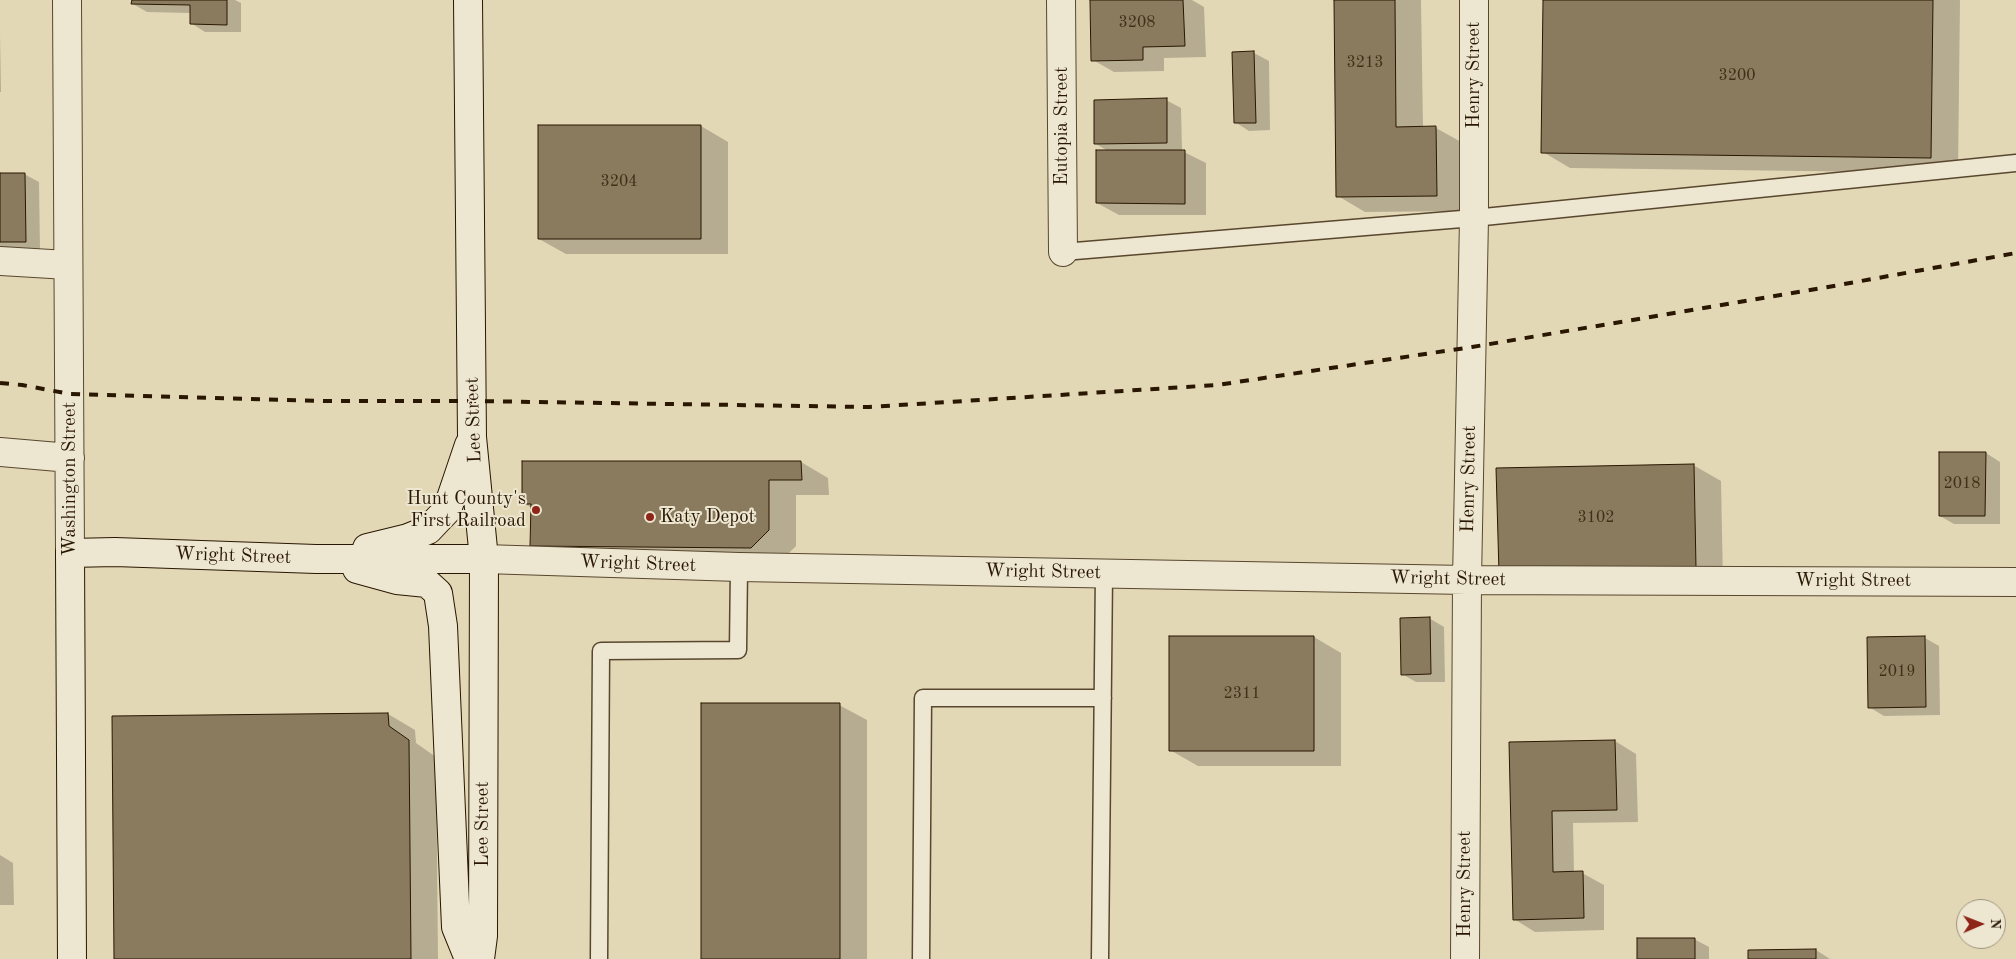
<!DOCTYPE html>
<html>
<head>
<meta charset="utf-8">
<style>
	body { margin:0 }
	#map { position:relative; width:2016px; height:959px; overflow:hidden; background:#e3d8b6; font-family:"Old Standard TT",serif }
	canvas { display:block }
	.north { position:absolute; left:1956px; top:899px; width:50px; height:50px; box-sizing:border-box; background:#ede6d0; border:1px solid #9f937d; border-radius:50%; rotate:89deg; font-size:14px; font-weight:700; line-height:20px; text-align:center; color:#291701 }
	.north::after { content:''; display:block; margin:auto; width:18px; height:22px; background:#8f2418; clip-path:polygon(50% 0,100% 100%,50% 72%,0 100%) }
</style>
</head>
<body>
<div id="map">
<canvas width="2016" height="959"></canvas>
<div class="north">N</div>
</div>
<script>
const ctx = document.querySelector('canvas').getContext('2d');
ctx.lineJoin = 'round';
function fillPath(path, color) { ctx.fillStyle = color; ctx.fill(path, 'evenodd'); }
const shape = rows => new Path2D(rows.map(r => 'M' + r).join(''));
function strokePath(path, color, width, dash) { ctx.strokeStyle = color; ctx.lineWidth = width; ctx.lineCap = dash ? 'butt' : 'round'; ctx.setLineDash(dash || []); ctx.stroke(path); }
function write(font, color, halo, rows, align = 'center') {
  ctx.font = font + ' "Old Standard TT",serif'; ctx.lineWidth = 4; ctx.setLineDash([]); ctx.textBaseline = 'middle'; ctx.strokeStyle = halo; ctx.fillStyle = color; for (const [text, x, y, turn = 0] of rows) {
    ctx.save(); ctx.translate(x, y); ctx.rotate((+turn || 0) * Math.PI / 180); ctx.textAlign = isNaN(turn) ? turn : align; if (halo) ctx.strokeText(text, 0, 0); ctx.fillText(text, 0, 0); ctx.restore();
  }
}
fillPath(shape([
	[133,0,235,0,241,3,241,32,205,32,191,23,191,13,147,12,133,4],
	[1092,0,1192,0,1204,7,1206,57,1164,58,1164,71,1114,72,1093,60],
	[1335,0,1421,0,1423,128,1436,128,1463,143,1464,211,1365,212,1338,196],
	[1545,0,1960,0,1958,173,1570,168,1543,152],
	[0,33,1,92,0,92],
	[1234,53,1254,53,1269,61,1270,130,1249,131,1235,122],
	[1166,100,1181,108,1182,151,1206,163,1206,215,1119,215,1097,203,1108,151,1096,144],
	[701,126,728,142,728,254,566,254,539,239],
	[0,174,24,174,39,182,40,249,0,250],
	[1986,453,2000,462,2000,524,1954,524,1940,516],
	[801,462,828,478,829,495,796,495,796,546,779,563,559,561,532,545,532,508,523,503],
	[1693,465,1721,481,1723,583,1527,588],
	[1429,618,1444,627,1445,682,1416,682,1402,674],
	[1314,637,1341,653,1341,766,1198,766,1170,750],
	[1925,638,1939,646,1940,715,1884,716,1869,707],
	[839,705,867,720,867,959,702,959],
	[388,714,415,730,416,743,436,757,438,959,116,959],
	[1615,741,1636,754,1638,822,1573,823,1574,873,1582,873,1604,885,1604,930,1535,932,1514,919,1510,743],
	[0,855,13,863,14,905,0,905],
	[1694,939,1709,947,1709,959,1638,959],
	[1816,950,1830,959,1749,959]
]), '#0003');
const building = shape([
	[132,0,227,0,227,25,190,24,190,5,131,4,132,0],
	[1090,0,1183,0,1185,46,1143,47,1143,60,1091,61,1090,0],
	[1334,0,1395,0,1396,127,1436,126,1437,196,1336,197,1334,0],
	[1543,0,1933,0,1931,158,1541,153,1543,0],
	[1254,51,1256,123,1234,123,1232,52,1254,51],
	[1167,98,1167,143,1094,144,1094,100,1167,98],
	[538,125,701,125,701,239,538,239,538,125],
	[1096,150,1185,150,1185,204,1096,203,1096,150],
	[0,173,25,173,26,242,0,242,0,173],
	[1939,452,1986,452,1985,516,1939,516,1939,452],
	[522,461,801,461,802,480,769,480,769,530,751,548,530,546,531,504,522,504,522,461],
	[1694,464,1696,568,1499,573,1496,468,1694,464],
	[1430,617,1431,674,1401,675,1400,618,1430,617],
	[1169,636,1314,636,1314,751,1169,751,1169,636],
	[1925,636,1926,707,1868,708,1867,637,1925,636],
	[701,703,840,703,840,959,701,959,701,703],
	[388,713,389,726,409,740,411,959,114,959,112,716,388,713],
	[1615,740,1617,810,1552,811,1553,872,1583,871,1584,918,1513,920,1509,742,1615,740],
	[1637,938,1695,938,1695,959,1637,959,1637,938],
	[1816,949,1816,959,1748,959,1748,950,1816,949]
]);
fillPath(building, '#8a7b5f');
strokePath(building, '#291701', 1);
const service = shape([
	[1063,252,1474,218,2016,163],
	[599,959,601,651,738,650,739,567],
	[921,959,923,698,1103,698],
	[1100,959,1104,573]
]);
const minor = shape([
	[67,0,70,553],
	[1061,0,1063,252],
	[0,261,68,265],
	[0,452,70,458],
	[484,559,739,567,1467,580,2016,582],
	[1465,959,1467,580,1474,218,1474,0]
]);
const secondary = shape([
	[468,0,472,437,484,559,483,936,480,959],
	[367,548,408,538,428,530,447,510,469,445],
	[357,569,397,580,427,583,438,593,443,626,456,927,469,959],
	[72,959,70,553,115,552,316,559,484,559]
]);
strokePath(service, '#58472e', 19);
strokePath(minor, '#58472e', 30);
strokePath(secondary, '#291701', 30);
strokePath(service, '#ede6d0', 16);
strokePath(minor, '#ede6d0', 28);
strokePath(secondary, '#ede6d0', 28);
strokePath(shape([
	[0,383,22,385,70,394,323,401,472,401,869,407,1217,385,1472,347,1828,287,2016,253]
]), '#291701', 4, [9, 9]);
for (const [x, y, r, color] of [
	[536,510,5,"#8f2418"],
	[650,517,5,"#8f2418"]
]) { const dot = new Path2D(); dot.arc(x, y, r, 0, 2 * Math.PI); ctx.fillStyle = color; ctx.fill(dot); strokePath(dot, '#ede6d0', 2); }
write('16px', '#413018', null, [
	["3208",1137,23],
	["3213",1365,63],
	["3200",1737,76],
	["3204",619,182],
	["2018",1962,484],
	["3102",1596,518],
	["2019",1897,672],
	["2311",1242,694]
]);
write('19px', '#291701', '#ede6d0', [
	["Henry Street",1474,75,-90],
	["Eutopia Street",1062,126,-90],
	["Lee Street",474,420,-92],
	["Washington Street",70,479,-90],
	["Henry Street",1469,479,-89],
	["Wright Street",233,556,2],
	["Wright Street",638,564,2],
	["Wright Street",1043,572,1],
	["Wright Street",1448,579,1],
	["Wright Street",1853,581],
	["Lee Street",483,824,-90],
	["Henry Street",1465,884,-90]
]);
write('19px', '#291701', '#ede6d0', [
	["Hunt County's",526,499],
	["First Railroad",526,521],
	["Katy Depot",660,517,"left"]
], 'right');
</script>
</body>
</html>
